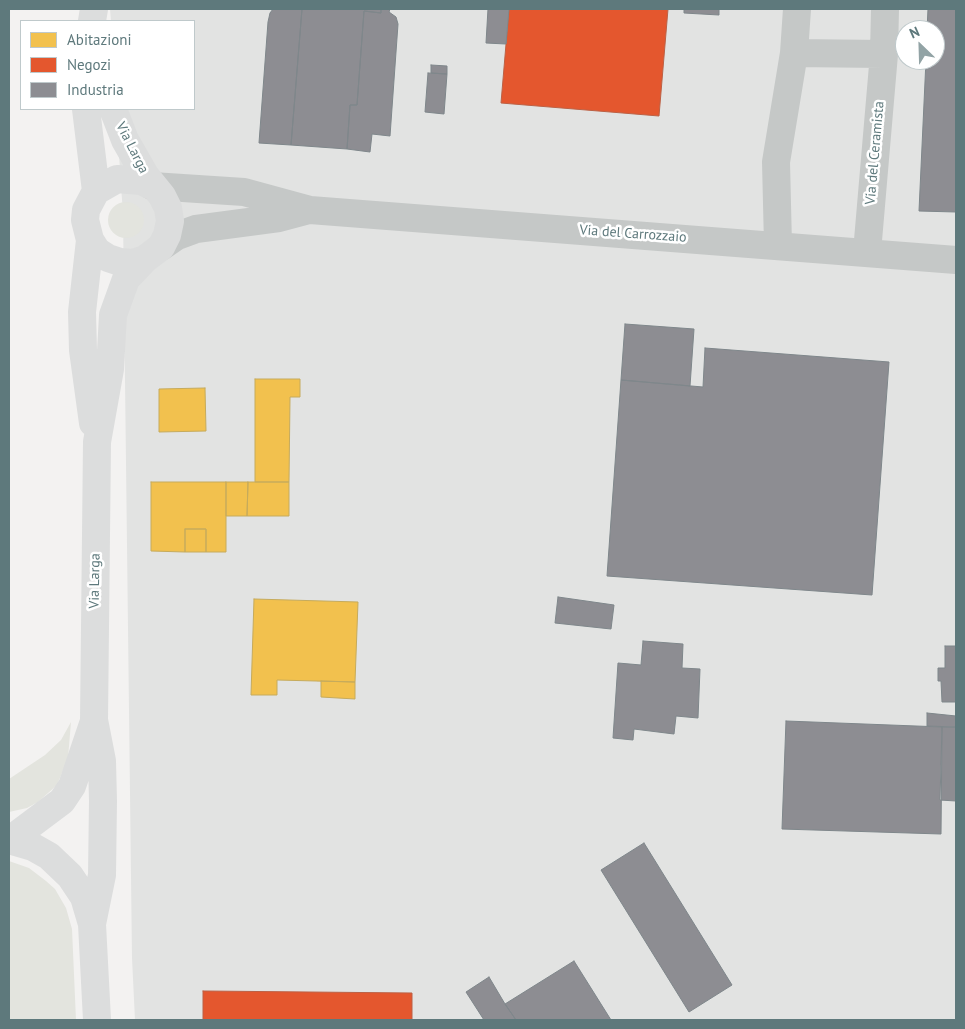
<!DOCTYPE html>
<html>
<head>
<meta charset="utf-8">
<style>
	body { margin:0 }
	#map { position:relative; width:965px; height:1029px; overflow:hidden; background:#f3f2f1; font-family:"PT Sans",sans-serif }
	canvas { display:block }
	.frame { position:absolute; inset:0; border:10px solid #5e797c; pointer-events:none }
	.legend { position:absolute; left:20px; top:20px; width:175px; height:90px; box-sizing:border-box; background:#fff; border:1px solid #bfc9cb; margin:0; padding:6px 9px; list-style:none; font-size:15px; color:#5e797c }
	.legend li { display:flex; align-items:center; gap:10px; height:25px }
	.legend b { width:25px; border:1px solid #bfc9cb }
	.north { position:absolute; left:895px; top:20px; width:50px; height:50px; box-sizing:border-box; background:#fff; border:1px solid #bfc9cb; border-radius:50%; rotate:336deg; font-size:14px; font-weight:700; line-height:20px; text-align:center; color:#5e797c }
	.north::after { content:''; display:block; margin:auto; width:18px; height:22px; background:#92a3a5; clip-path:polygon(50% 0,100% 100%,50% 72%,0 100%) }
</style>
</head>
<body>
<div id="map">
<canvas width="965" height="1029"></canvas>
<div class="frame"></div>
<ul class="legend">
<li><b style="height:14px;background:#f2c14e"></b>Abitazioni</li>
<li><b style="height:14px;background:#e4572e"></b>Negozi</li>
<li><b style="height:14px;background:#8d8d92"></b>Industria</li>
</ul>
<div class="north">N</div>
</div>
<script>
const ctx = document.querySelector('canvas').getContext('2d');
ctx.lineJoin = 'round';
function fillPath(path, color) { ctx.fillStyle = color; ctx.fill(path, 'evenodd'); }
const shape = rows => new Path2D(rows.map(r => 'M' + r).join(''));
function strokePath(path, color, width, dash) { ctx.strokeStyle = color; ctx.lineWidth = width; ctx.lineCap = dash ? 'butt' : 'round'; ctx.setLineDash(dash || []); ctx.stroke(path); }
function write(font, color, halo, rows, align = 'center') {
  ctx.font = font + ' "PT Sans",sans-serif'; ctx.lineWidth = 5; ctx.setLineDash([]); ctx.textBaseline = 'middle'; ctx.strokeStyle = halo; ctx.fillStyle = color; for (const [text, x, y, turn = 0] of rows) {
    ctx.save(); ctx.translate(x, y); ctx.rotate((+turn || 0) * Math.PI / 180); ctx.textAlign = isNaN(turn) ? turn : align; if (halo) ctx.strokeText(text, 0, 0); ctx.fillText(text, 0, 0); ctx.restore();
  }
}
fillPath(shape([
	[110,9,956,9,956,1020,135,1020,132,958,123,215,116,109,194,109,194,21,111,21],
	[905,30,935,30,935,60,905,60]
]), '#e2e3e2');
fillPath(shape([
	'108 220a18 18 0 1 1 36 0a18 18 0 1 1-36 0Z',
	[71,722,68,758,57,785,38,802,27,808,9,812,9,779,45,755,61,740],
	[9,861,29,868,46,881,55,889,66,908,72,929,76,1020,9,1020]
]), '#e3e4de');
const homes = shape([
	[255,379,300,379,300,397,290,397,289,482,255,482,255,379],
	[205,388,206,431,159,432,159,389,205,388],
	[151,482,226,482,226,552,206,552,206,529,185,529,185,552,151,551,151,482],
	[226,482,248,482,247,516,226,516,226,482],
	[248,482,289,482,289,516,247,516,248,482],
	[185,529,206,529,206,552,185,552,185,529],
	[254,599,358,602,355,682,277,680,277,695,251,695,254,599],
	[321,681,355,682,355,699,321,697,321,681]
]);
fillPath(homes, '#f2c14e');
strokePath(homes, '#c6ab5c', 1);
const shops = shape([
	[509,9,668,9,659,116,501,103,509,9],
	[203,991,412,993,412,1020,203,1020,203,991]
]);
fillPath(shops, '#e4572e');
strokePath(shops, '#bc6145', 1);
const industry = shape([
	[273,9,302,9,291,145,259,143,268,22,270,13,273,9],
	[302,9,381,9,381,13,364,11,357,105,350,105,347,149,291,145,302,9],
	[381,9,390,9,389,12,396,17,398,24,390,136,372,134,370,152,347,149,350,105,357,105,364,11,381,13,381,9],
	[488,9,509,9,506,44,486,43,488,9],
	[684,9,719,9,719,15,684,13,684,9],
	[928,9,956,9,956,212,919,211,926,60,935,60,935,30,927,30,928,9],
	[431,65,447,66,447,74,431,73,431,65],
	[428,73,447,74,444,114,425,112,428,73],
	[625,324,694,329,690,386,621,380,625,324],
	[705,348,889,362,872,595,607,576,621,380,703,387,705,348],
	[558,597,614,605,611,629,555,623,558,597],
	[643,641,683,644,682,668,700,669,698,718,676,716,674,734,634,729,633,740,613,738,618,663,641,665,643,641],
	[945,646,956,646,956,702,942,702,941,681,938,681,938,668,945,668,945,646],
	[927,713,956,716,956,727,927,726,927,713],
	[786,721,942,727,941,834,782,829,786,721],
	[942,727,956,727,956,801,940,800,942,727],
	[644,843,732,985,689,1012,601,870,644,843],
	[574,961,611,1020,516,1020,505,1004,574,961],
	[489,977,505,1004,516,1020,484,1020,466,992,489,977]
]);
fillPath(industry, '#8d8d92');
strokePath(industry, '#7f878b', 1);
strokePath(shape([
	[794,53,884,54],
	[152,186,244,192,310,210,956,260],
	[778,245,776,162,794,53,797,9],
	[161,247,177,236,196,229,279,218,309,210],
	[867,252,884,54,885,9]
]), '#c5c8c7', 28);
strokePath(shape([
	[92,21,94,9],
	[86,109,96,191],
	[113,109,125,140,145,175,162,196,168,208,170,221,167,235,161,247,145,259,133,263,120,262,108,258,97,251,90,240,85,220,86,210,96,191,117,179,141,181,152,186],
	[90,240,82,312,83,350,93,423],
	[9,840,33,847,49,856,70,876,84,897,92,924,97,1020],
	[10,840,62,801,72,786,93,724],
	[92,924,102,875,103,801,102,761,94,720,97,442,110,369,113,315,126,279,145,259]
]), '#dcdddd', 28);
write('14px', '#5e797c', '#fff', [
	["Via Larga",132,148,63],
	["Via del Ceramista",875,153,-85],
	["Via del Carrozzaio",633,234,4],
	["Via Larga",95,581,-89]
]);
</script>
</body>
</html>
